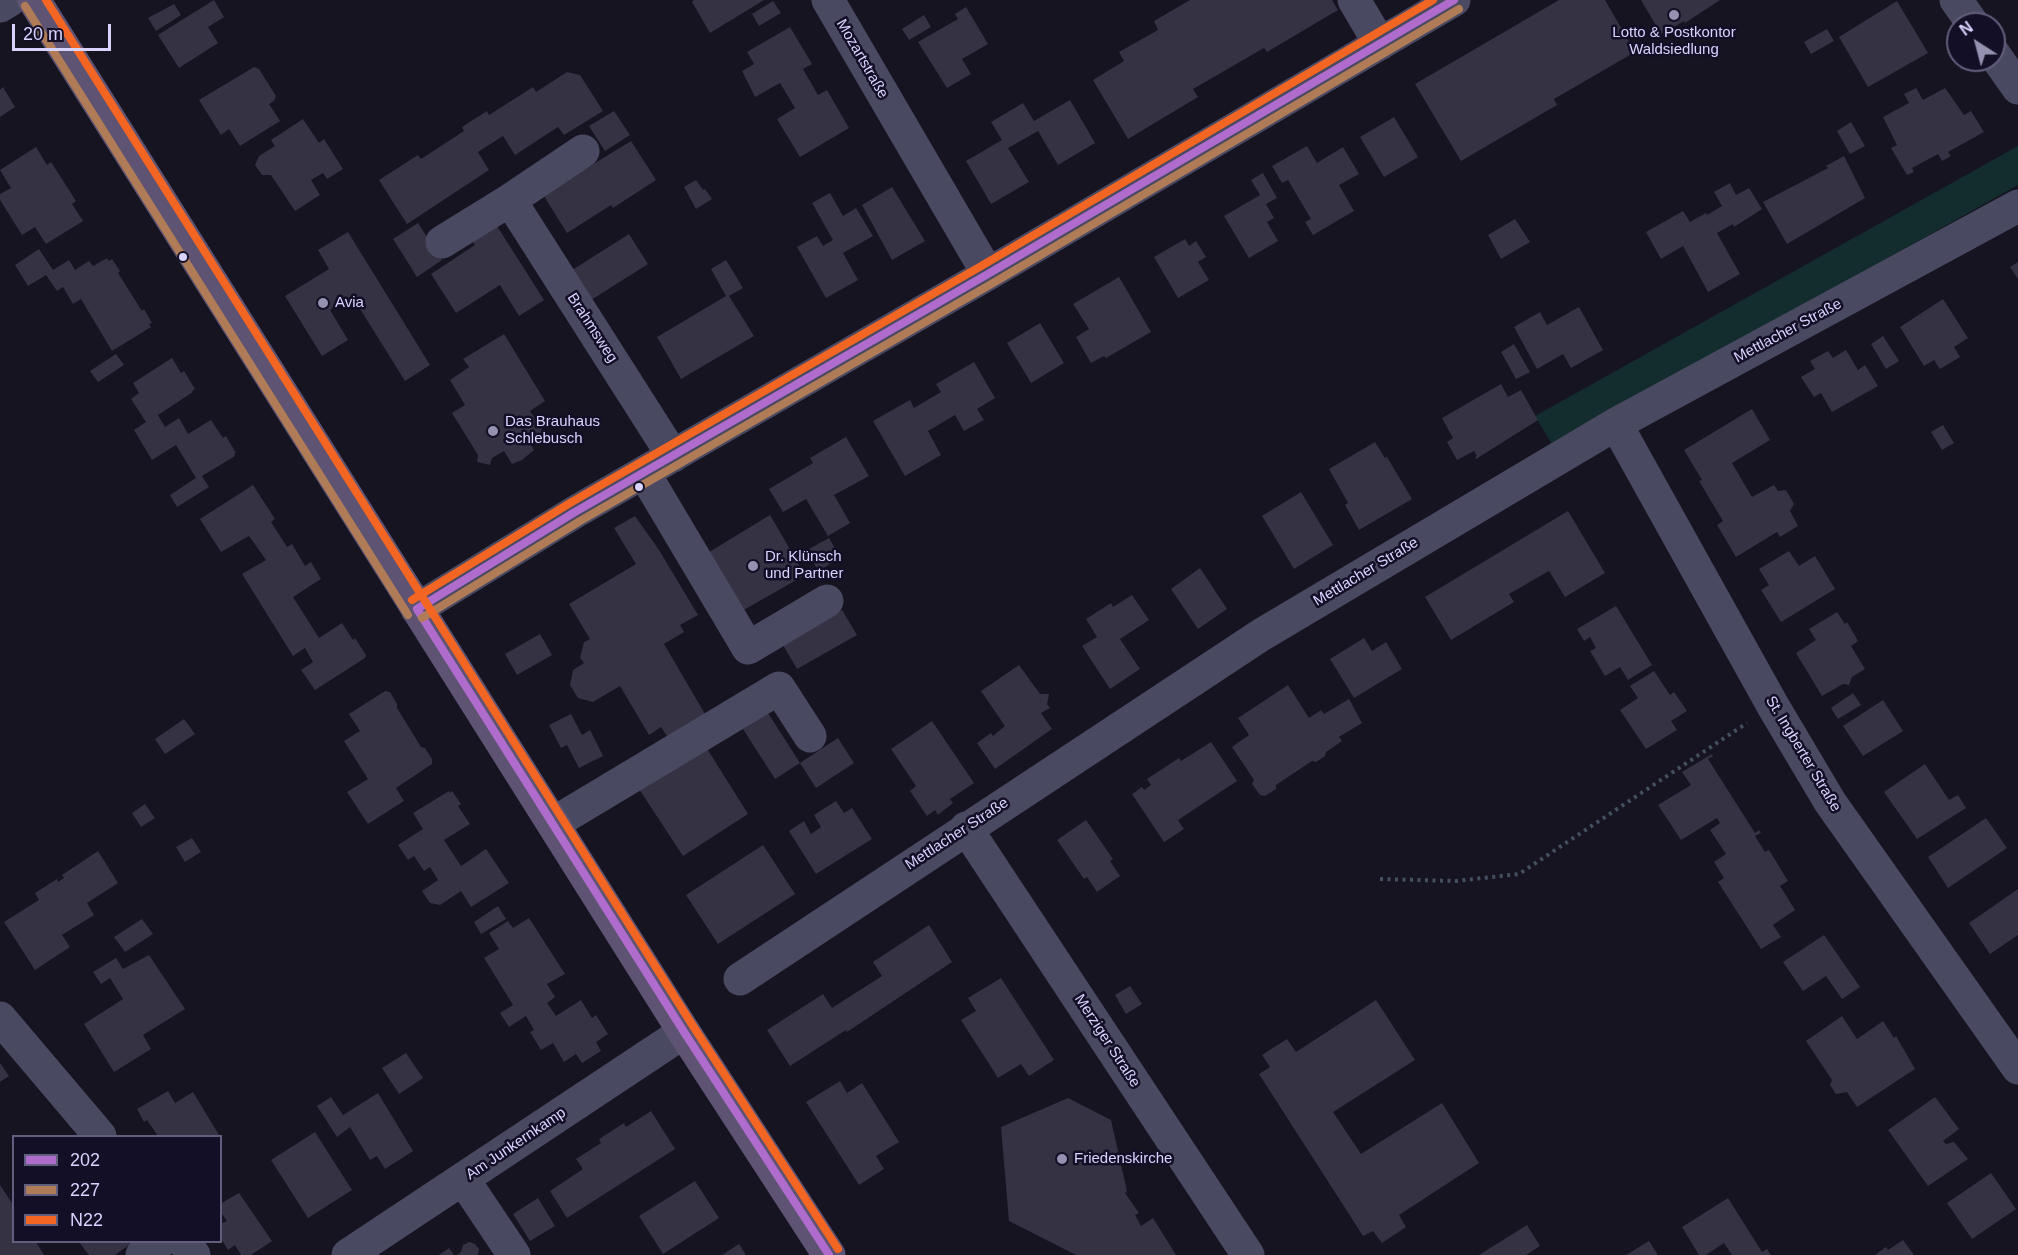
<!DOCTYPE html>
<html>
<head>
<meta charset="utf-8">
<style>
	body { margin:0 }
	#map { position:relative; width:2018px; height:1255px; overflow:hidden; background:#161421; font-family:Arial,sans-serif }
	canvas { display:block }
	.legend { position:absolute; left:12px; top:1135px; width:210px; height:108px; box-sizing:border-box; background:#130f26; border:2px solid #625e7d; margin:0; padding:8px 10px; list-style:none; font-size:18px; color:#d9d4ff }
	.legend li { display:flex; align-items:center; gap:12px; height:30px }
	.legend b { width:30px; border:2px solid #625e7d }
	.north { position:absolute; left:1946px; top:12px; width:60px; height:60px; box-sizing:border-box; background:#130f26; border:2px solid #625e7d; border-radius:50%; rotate:324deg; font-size:16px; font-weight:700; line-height:24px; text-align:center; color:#d9d4ff }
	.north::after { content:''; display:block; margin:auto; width:21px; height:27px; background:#9591b1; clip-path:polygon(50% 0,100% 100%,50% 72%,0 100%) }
	.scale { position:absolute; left:12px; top:24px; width:99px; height:27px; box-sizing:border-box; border:3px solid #d9d4ff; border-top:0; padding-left:8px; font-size:18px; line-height:21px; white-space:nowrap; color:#d9d4ff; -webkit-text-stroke:4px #130f26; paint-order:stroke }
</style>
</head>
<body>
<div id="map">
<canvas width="2018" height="1255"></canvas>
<ul class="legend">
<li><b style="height:8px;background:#b06ccc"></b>202</li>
<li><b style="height:8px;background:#b07c57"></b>227</li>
<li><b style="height:8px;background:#f26522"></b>N22</li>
</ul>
<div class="north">N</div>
<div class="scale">20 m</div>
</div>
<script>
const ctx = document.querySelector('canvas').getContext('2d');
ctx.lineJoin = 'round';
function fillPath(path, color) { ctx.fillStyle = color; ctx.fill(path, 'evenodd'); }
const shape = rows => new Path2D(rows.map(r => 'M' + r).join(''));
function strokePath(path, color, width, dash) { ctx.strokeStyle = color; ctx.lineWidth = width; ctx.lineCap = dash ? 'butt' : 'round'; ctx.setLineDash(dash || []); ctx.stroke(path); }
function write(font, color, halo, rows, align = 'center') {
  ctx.font = font + ' Arial,sans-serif'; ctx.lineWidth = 5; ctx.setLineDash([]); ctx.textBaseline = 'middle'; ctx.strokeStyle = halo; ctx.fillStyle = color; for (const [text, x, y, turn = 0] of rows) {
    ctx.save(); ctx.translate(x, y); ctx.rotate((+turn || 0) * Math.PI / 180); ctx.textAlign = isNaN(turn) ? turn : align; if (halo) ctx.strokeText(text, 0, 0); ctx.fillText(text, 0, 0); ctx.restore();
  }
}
fillPath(shape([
	[2018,146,2018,185,1553,446,1535,416]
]), '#132c2d');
fillPath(shape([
	[214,0,224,17,208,27,218,43,179,68,158,35],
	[694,0,764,0,710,33,692,2],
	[1190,0,1332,0,1338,10,1267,52,1264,48,1193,89,1198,97,1128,139,1093,80,1124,61,1119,52,1158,30,1154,21],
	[1559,0,1605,0,1635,52,1554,99,1557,105,1461,161,1415,84],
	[1641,0,1720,0,1685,23,1684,21,1661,34],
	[773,1,781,13,759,26,752,14],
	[1897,1,1928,53,1868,87,1839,37],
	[174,4,181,15,156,31,148,18],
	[966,7,988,44,962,59,971,74,947,88,918,42,958,19,955,14],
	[924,15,931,27,909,40,902,29],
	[790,27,812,64,803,69,818,95,827,90,849,128,800,157,777,119,795,108,780,83,755,97,742,71,754,64,747,52],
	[1827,29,1834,41,1811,54,1804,42],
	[254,67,259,69,276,96,274,101,269,104,280,121,240,146,229,129,221,135,199,100],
	[567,72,580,75,603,111,564,135,558,127,515,155,503,136,478,152,489,170,407,224,379,180,418,155,421,159,464,131,462,127,487,111,489,115,533,87,536,92],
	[3,87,15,107,0,117,0,90],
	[1916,88,1923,100,1945,88,1964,115,1971,111,1984,132,1948,152,1951,156,1942,161,1938,154,1912,168,1914,172,1907,175,1891,148,1897,145,1883,117,1909,103,1904,94],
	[1070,100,1095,143,1058,165,1038,131,1008,148,1029,182,991,204,966,161,1002,140,991,122,1023,103,1034,121],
	[614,111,630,135,605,151,589,126],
	[1394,117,1418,157,1384,177,1360,137],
	[303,119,319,143,324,139,343,169,327,179,323,173,311,180,320,195,295,211,271,175,262,175,255,165,259,156,275,146,271,140],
	[1851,122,1865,146,1850,154,1837,131],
	[631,141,656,180,613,208,611,205,567,233,542,193,586,166,587,168],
	[1307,146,1317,163,1343,147,1359,174,1339,185,1354,211,1313,235,1305,222,1311,219,1288,180,1282,183,1272,166],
	[36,147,47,165,51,162,76,201,72,204,83,221,46,244,35,227,22,235,0,200,0,194,11,188,0,170],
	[1844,156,1865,198,1787,244,1763,202,1828,168,1826,166],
	[1263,173,1277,198,1266,204,1274,218,1267,222,1278,241,1249,258,1224,216,1260,195,1251,180],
	[696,180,703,190,705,189,712,199,696,209,684,187],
	[1730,183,1736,195,1749,188,1762,209,1734,227,1733,224,1717,233,1740,274,1708,292,1683,246,1661,259,1646,232,1683,211,1690,222,1706,213,1707,215,1722,206,1714,192],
	[892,187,925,241,892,260,862,205],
	[830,193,843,216,856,208,873,236,843,253,858,280,826,298,797,247,817,236,823,246,833,240,812,203],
	[1515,219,1530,242,1501,259,1488,235],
	[418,223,442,260,417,277,393,239],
	[497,226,544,300,519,316,500,285,456,313,431,274,475,245,472,241],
	[348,232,430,365,405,381,352,296,330,310,348,340,322,356,285,296,329,269,318,250],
	[629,234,648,264,588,302,569,272],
	[1185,239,1189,246,1196,241,1206,257,1198,262,1209,280,1178,298,1154,257],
	[39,249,53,270,69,260,75,270,89,261,93,266,107,258,109,261,112,259,120,271,118,273,142,311,144,309,152,323,149,324,151,327,112,351,81,299,73,304,63,287,57,291,46,275,28,286,15,265],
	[726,260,743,288,729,296,754,336,681,379,657,337,726,296,711,269],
	[2018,262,2018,279,2010,267],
	[1119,277,1151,332,1106,358,1104,356,1091,363,1076,337,1089,329,1073,304],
	[1943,299,1968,338,1954,347,1960,357,1940,369,1934,360,1924,366,1900,327],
	[1579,307,1603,350,1571,368,1563,354,1537,369,1514,327,1540,312,1547,325],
	[1040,323,1064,363,1031,383,1007,343],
	[504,334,545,401,530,411,546,436,531,445,534,450,522,460,512,464,504,451,492,458,490,465,477,462,478,455,452,413,465,405,450,380,469,367,463,359],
	[1883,336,1899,361,1886,369,1871,344],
	[1514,344,1530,372,1516,379,1501,352],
	[1846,350,1858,370,1865,365,1878,386,1832,412,1821,393,1814,397,1801,377,1815,369,1810,361,1828,351,1833,358],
	[116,354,124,365,98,382,90,371],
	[172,358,181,373,184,371,195,389,192,391,193,392,158,415,165,427,179,418,188,434,211,420,223,438,226,436,236,453,234,454,235,456,202,476,209,487,177,507,170,495,196,478,176,445,152,460,134,430,146,422,131,399,139,393,133,383],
	[974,362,995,398,977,409,984,420,964,431,955,415,928,431,941,455,905,476,873,421,910,400,914,408,941,392,936,384],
	[1501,384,1508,397,1521,390,1538,420,1476,459,1475,457,1477,456,1474,451,1457,460,1447,442,1453,438,1442,418],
	[1752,409,1770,440,1732,463,1752,497,1774,485,1778,491,1786,490,1794,504,1790,511,1798,526,1780,537,1777,532,1736,557,1717,525,1723,521,1699,481,1702,480,1684,450],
	[1943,425,1954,443,1942,450,1931,432],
	[846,437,869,476,834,495,850,523,828,536,806,499,783,512,769,489,813,463,810,458],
	[1375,442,1385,458,1387,457,1412,499,1359,530,1345,505,1348,503,1329,469],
	[253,485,275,519,271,522,287,547,292,544,305,566,311,562,321,579,293,597,319,638,342,623,353,640,355,638,366,655,365,658,315,690,301,670,313,662,305,648,293,656,242,574,266,560,249,536,221,552,200,519],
	[1301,492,1333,545,1294,569,1262,516],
	[1568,511,1605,573,1565,597,1549,571,1509,594,1514,602,1451,640,1425,597],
	[770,515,805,575,735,615,701,557],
	[635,516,659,550,698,615,680,625,684,632,664,644,711,724,674,747,661,727,649,735,620,686,593,702,578,698,570,685,573,670,584,663,580,658,584,642,590,639,569,604,636,564,614,528],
	[829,538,838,553,829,558,832,563,818,571,807,550],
	[1789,551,1799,566,1815,556,1835,589,1781,622,1761,590,1769,585,1759,569],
	[1200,568,1227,609,1198,629,1171,589],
	[1132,595,1149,620,1120,639,1140,669,1110,689,1082,646,1097,637,1086,619,1111,603,1113,607],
	[1616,606,1652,665,1628,680,1620,667,1605,676,1590,651,1596,648,1590,637,1584,641,1577,629],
	[842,610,857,635,797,669,783,645],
	[1837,612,1845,624,1847,622,1858,641,1851,646,1865,669,1852,677,1849,685,1843,684,1822,696,1796,653,1816,640,1809,629],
	[540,634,552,655,517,675,505,654],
	[1364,638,1372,651,1386,642,1402,669,1354,698,1330,659],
	[1019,665,1040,694,1049,694,1047,704,1050,708,1041,713,1052,729,995,769,977,743,991,733,993,736,1005,726,981,691],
	[1654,671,1670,695,1674,692,1687,711,1671,721,1677,730,1646,749,1620,710,1638,698,1630,686],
	[1288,685,1309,718,1321,710,1324,714,1349,699,1362,723,1339,737,1342,741,1326,752,1325,756,1316,762,1312,761,1276,785,1276,789,1265,796,1260,795,1252,784,1254,780,1232,747,1249,735,1238,718],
	[385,691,390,692,397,704,397,708,421,747,425,748,432,759,432,764,396,788,404,801,368,824,347,792,368,779,344,741,360,731,349,714],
	[1853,693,1861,705,1838,719,1831,708],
	[1883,700,1903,731,1863,756,1843,726],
	[768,713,800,763,775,779,743,729],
	[571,714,582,735,590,730,603,756,579,768,567,745,561,748,549,725],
	[184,719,195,734,165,754,155,739],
	[932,721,974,783,950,799,953,803,938,815,935,810,927,816,910,791,916,786,891,749],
	[838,738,854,763,816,788,800,763],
	[1211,742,1237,781,1178,820,1184,829,1164,842,1132,794,1142,787,1144,790,1151,785,1147,779,1179,758,1181,761],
	[706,747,748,814,683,856,639,789],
	[1712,754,1713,756,1708,759,1755,833,1759,830,1761,833,1755,836,1765,852,1769,850,1788,881,1780,886,1795,910,1773,925,1781,937,1761,949,1718,882,1724,878,1714,862,1726,854,1710,830,1720,823,1717,818,1681,840,1658,805,1691,785,1682,772],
	[1925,764,1949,800,1958,795,1966,808,1917,839,1884,792],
	[449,791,450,793,452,791,461,804,458,806,470,824,444,840,461,866,486,849,509,883,471,907,461,891,440,905,430,903,422,891,438,880,430,867,424,871,414,856,408,860,398,845,423,829,413,813],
	[836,801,844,813,852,808,872,839,816,874,789,831,804,821,811,834,821,827,814,815],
	[145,804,155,818,141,827,132,813],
	[1986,818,2007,848,1948,888,1928,857],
	[1086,820,1113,859,1110,861,1120,876,1097,892,1087,877,1084,879,1057,840],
	[192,838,201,852,185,862,176,847],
	[763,845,795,894,718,944,686,895],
	[98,851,118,883,87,903,94,915,62,935,70,947,35,970,4,922,39,900,35,893,57,879,58,882,64,878,62,875],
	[2018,889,2018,935,1990,954,1969,923],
	[498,906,506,919,481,934,474,922],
	[529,918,565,974,547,984,555,997,547,1003,556,1016,581,1000,592,1018,596,1015,608,1034,596,1042,601,1051,582,1063,576,1054,564,1062,553,1043,541,1050,530,1032,534,1030,526,1016,509,1027,500,1013,513,1005,484,958,499,949,489,933,508,921,513,928],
	[142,919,153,934,125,952,114,937],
	[929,925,952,962,847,1032,846,1030,790,1066,767,1030,823,994,832,1008,882,976,873,962],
	[1824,935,1860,987,1842,999,1826,976,1803,991,1783,962],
	[149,955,185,1009,143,1035,151,1049,114,1072,84,1024,123,999,110,978,101,984,93,972,116,958,123,969],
	[1001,978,1054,1060,1029,1076,1021,1064,998,1078,961,1020,976,1011,968,998],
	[1130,986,1142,1004,1126,1014,1115,995],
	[1376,1000,1415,1060,1333,1112,1361,1154,1442,1103,1479,1163,1399,1215,1406,1227,1382,1243,1373,1231,1363,1236,1259,1074,1270,1067,1262,1055,1287,1039,1296,1052],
	[1842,1016,1857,1039,1883,1021,1894,1038,1896,1036,1915,1069,1857,1107,1847,1092,1836,1094,1830,1085,1832,1080,1806,1041],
	[406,1053,423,1078,399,1094,382,1068],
	[0,1063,9,1076,0,1082],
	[840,1081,847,1093,862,1083,899,1142,876,1156,884,1169,859,1185,806,1102],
	[168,1091,175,1103,193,1092,219,1135,158,1136,147,1120,144,1122,137,1109],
	[378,1093,413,1151,385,1169,377,1156,370,1160,350,1127,337,1137,317,1106,331,1097,343,1115],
	[1935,1097,1959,1129,1943,1141,1946,1144,1954,1142,1968,1159,1928,1186,1888,1130],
	[1068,1098,1111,1120,1127,1191,1125,1193,1139,1213,1135,1215,1141,1226,1153,1218,1176,1255,1076,1255,1009,1221,1001,1127],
	[651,1111,675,1149,567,1218,550,1191,583,1169,576,1159,601,1143,599,1139,624,1123,626,1127],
	[315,1132,352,1190,308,1218,271,1160],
	[1991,1173,2016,1209,1972,1239,1947,1203],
	[695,1181,719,1218,663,1254,639,1216],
	[0,1185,14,1206,14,1242,36,1242,44,1255,0,1255],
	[239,1193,272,1241,251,1255,241,1255,235,1245,228,1250,220,1237,220,1224,227,1221,220,1211,220,1204],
	[538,1198,555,1226,530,1241,513,1214],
	[1728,1198,1762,1252,1767,1249,1771,1255,1732,1255,1724,1243,1706,1255,1699,1255,1682,1227],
	[1527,1225,1540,1246,1526,1255,1479,1255],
	[1903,1240,1914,1255,1875,1255,1886,1247,1888,1250],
	[1649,1241,1658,1255,1626,1255],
	[79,1242,133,1242,115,1255,89,1255],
	[469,1242,475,1244,479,1249,478,1255,457,1255,461,1252,463,1245],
	[739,1244,746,1255,722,1255],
	[449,1248,454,1255,439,1255]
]), '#343243');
strokePath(shape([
	[1380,879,1456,881,1519,874,1747,723]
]), '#44505f', 4, [3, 4.5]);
strokePath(shape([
	[828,0,988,274],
	[1354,0,1380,44],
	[1956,0,1973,24],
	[0,6,10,0],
	[1994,54,2018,88],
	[510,200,673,456],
	[442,242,510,200,583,151],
	[1616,424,1773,706,1830,802,2018,1068],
	[644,473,748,648,827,601],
	[417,609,575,512,988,274,1454,0],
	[554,823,779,688,810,736],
	[966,828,1248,1255],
	[740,979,1261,635,1616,424,2018,206],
	[0,1018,100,1136],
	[463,1179,514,1255],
	[184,1242,194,1255],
	[142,1255,160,1242],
	[348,1255,684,1032]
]), '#4a4962', 33);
strokePath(shape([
	[34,0,684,1032,829,1255]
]), '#5e5373', 33);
strokePath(shape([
	[417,609,575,512,988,274,1454,0],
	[417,609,684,1032,829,1255]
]), '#b06ccc', 8);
strokePath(shape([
	[25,6,408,615],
	[422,618,580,521,993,283,1459,9]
]), '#b07c57', 8);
strokePath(shape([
	[46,0,693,1026,838,1249],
	[412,600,570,503,983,265,1433,0]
]), '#f26522', 8);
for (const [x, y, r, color] of [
	[1674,15,6,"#9591b1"],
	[183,257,5,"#d9d4ff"],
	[323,303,6,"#9591b1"],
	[493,431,6,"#9591b1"],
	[639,487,5,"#d9d4ff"],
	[753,566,6,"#9591b1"],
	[1062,1159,6,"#9591b1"]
]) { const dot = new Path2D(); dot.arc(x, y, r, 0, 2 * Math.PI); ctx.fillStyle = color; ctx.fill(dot); strokePath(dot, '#130f26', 2); }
write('15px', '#d9d4ff', '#130f26', [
	["Lotto & Postkontor",1674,33,"center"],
	["Waldsiedlung",1674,50,"center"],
	["Avia",335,303],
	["Das Brauhaus",505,422],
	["Schlebusch",505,439],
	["Dr. Klünsch",765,557],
	["und Partner",765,574],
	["Friedenskirche",1074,1159]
], 'left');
write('15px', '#d9d4ff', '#130f26', [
	["Mozartstraße",862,59,60],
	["Brahmsweg",592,328,57],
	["Mettlacher Straße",1788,331,-28],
	["Mettlacher Straße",1366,572,-31],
	["St. Ingberter Straße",1803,754,59],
	["Mettlacher Straße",957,834,-33],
	["Merziger Straße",1107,1041,57],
	["Am Junkernkamp",516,1144,-34]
]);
</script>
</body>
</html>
